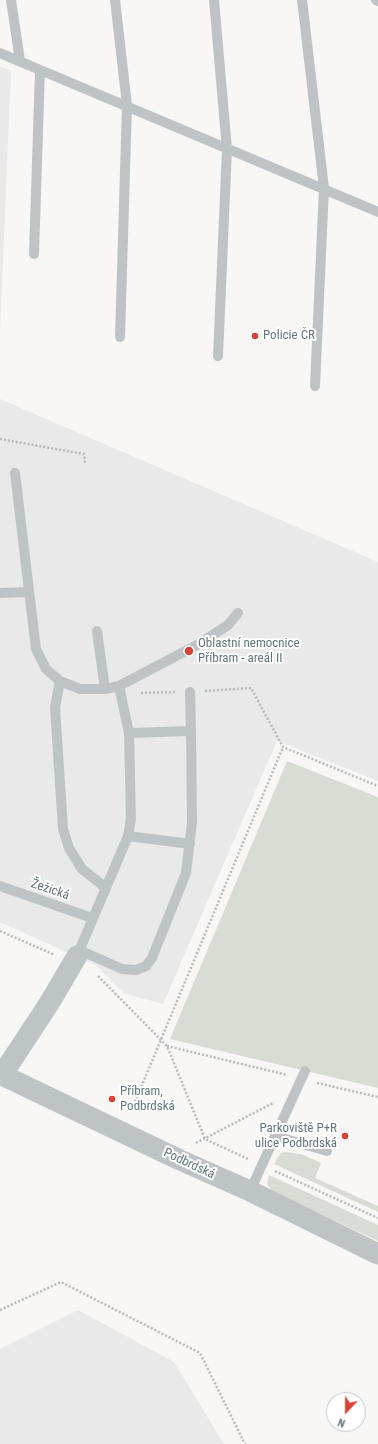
<!DOCTYPE html>
<html>
<head>
<meta charset="utf-8">
<style>
	body { margin:0 }
	#map { position:relative; width:378px; height:1444px; overflow:hidden; background:#f8f7f5; font-family:"Roboto Condensed",sans-serif }
	canvas { display:block }
	.north { position:absolute; left:326px; top:1392px; width:40px; height:40px; box-sizing:border-box; background:#fff; border:1px solid #c1c9cb; border-radius:50%; rotate:202deg; font-size:11px; font-weight:700; line-height:16px; text-align:center; color:#64777e }
	.north::after { content:''; display:block; margin:auto; width:14px; height:18px; background:#d94234; clip-path:polygon(50% 0,100% 100%,50% 72%,0 100%) }
</style>
</head>
<body>
<div id="map">
<canvas width="378" height="1444"></canvas>
<div class="north">N</div>
</div>
<script>
const ctx = document.querySelector('canvas').getContext('2d');
ctx.lineJoin = 'round';
function fillPath(path, color) { ctx.fillStyle = color; ctx.fill(path, 'evenodd'); }
const shape = rows => new Path2D(rows.map(r => 'M' + r).join(''));
function strokePath(path, color, width, dash) { ctx.strokeStyle = color; ctx.lineWidth = width; ctx.lineCap = dash ? 'butt' : 'round'; ctx.setLineDash(dash || []); ctx.stroke(path); }
function write(font, color, halo, rows, align = 'center') {
  ctx.font = font + ' "Roboto Condensed",sans-serif'; ctx.lineWidth = 4; ctx.setLineDash([]); ctx.textBaseline = 'middle'; ctx.strokeStyle = halo; ctx.fillStyle = color; for (const [text, x, y, turn = 0] of rows) {
    ctx.save(); ctx.translate(x, y); ctx.rotate((+turn || 0) * Math.PI / 180); ctx.textAlign = isNaN(turn) ? turn : align; if (halo) ctx.strokeText(text, 0, 0); ctx.fillText(text, 0, 0); ctx.restore();
  }
}
fillPath(shape([
	[0,66,11,71,0,331],
	[0,399,378,562,378,781,277,741,163,1004,123,993,97,966,0,922],
	[78,1310,174,1362,224,1444,0,1444,0,1349]
]), '#e8e9e8');
fillPath(shape([
	[287,761,378,797,378,1088,170,1039],
	[285,1152,301,1154,321,1163,315,1178,378,1206,378,1212,274,1164,278,1157,281,1153],
	[269,1175,378,1225,378,1241,272,1191,267,1184]
]), '#d8dcd4');
strokePath(shape([
	[0,439,84,454,85,464],
	[205,691,251,688,283,747,378,786],
	[141,693,176,692],
	[0,931,55,955],
	[98,976,167,1046,205,1139,248,1159],
	[167,1046,287,1075],
	[317,1083,378,1097],
	[132,1109,283,747],
	[196,1143,273,1103],
	[275,1171,378,1218],
	[0,1310,61,1282,200,1353,245,1444]
]), '#b7bbbd', 2.5, [2, 2]);
strokePath(shape([
	[11,0,20,61],
	[115,0,127,105,120,337],
	[214,0,227,149,218,356],
	[302,0,324,188,315,386],
	[376,0,378,1],
	[0,53,378,212],
	[34,254,40,70],
	[15,473,36,649,46,669,60,681,80,689,105,689,119,686,199,644,228,625,238,613],
	[0,593,29,592],
	[97,631,105,689],
	[60,681,55,707,63,829,69,848,82,869,106,888],
	[190,692,191,731],
	[128,836,190,844],
	[0,886,92,918],
	[79,950,122,969,136,970,146,966,152,958,186,873,192,822,191,731,129,733],
	[77,956,128,836,131,819,129,733,119,686],
	[275,1136,327,1151],
	[250,1191,305,1071]
]), '#bec4c6', 10);
strokePath(shape([
	[0,1074,180,1160,250,1191,378,1254],
	[2,1075,50,1002,77,956]
]), '#bec4c6', 21);
for (const [x, y, r, color] of [
	[255,336,4,"#d94234"],
	[189,651,5,"#d94234"],
	[112,1099,4,"#d94234"],
	[345,1136,4,"#d94234"]
]) { const dot = new Path2D(); dot.arc(x, y, r, 0, 2 * Math.PI); ctx.fillStyle = color; ctx.fill(dot); strokePath(dot, '#fff', 1.5); }
write('13px', '#64777e', '#fff', [
	["Policie ČR",263,336],
	["Oblastní nemocnice",198,644],
	["Příbram - areál II",198,659],
	["Příbram,",120,1092],
	["Podbrdská",120,1107],
	["Parkoviště P+R",337,1129,"right"],
	["ulice Podbrdská",337,1144,"right"]
], 'left');
write('13px', '#64777e', '#fff', [
	["Žežická",50,890,19],
	["Podbrdská",189,1164,25]
]);
</script>
</body>
</html>
